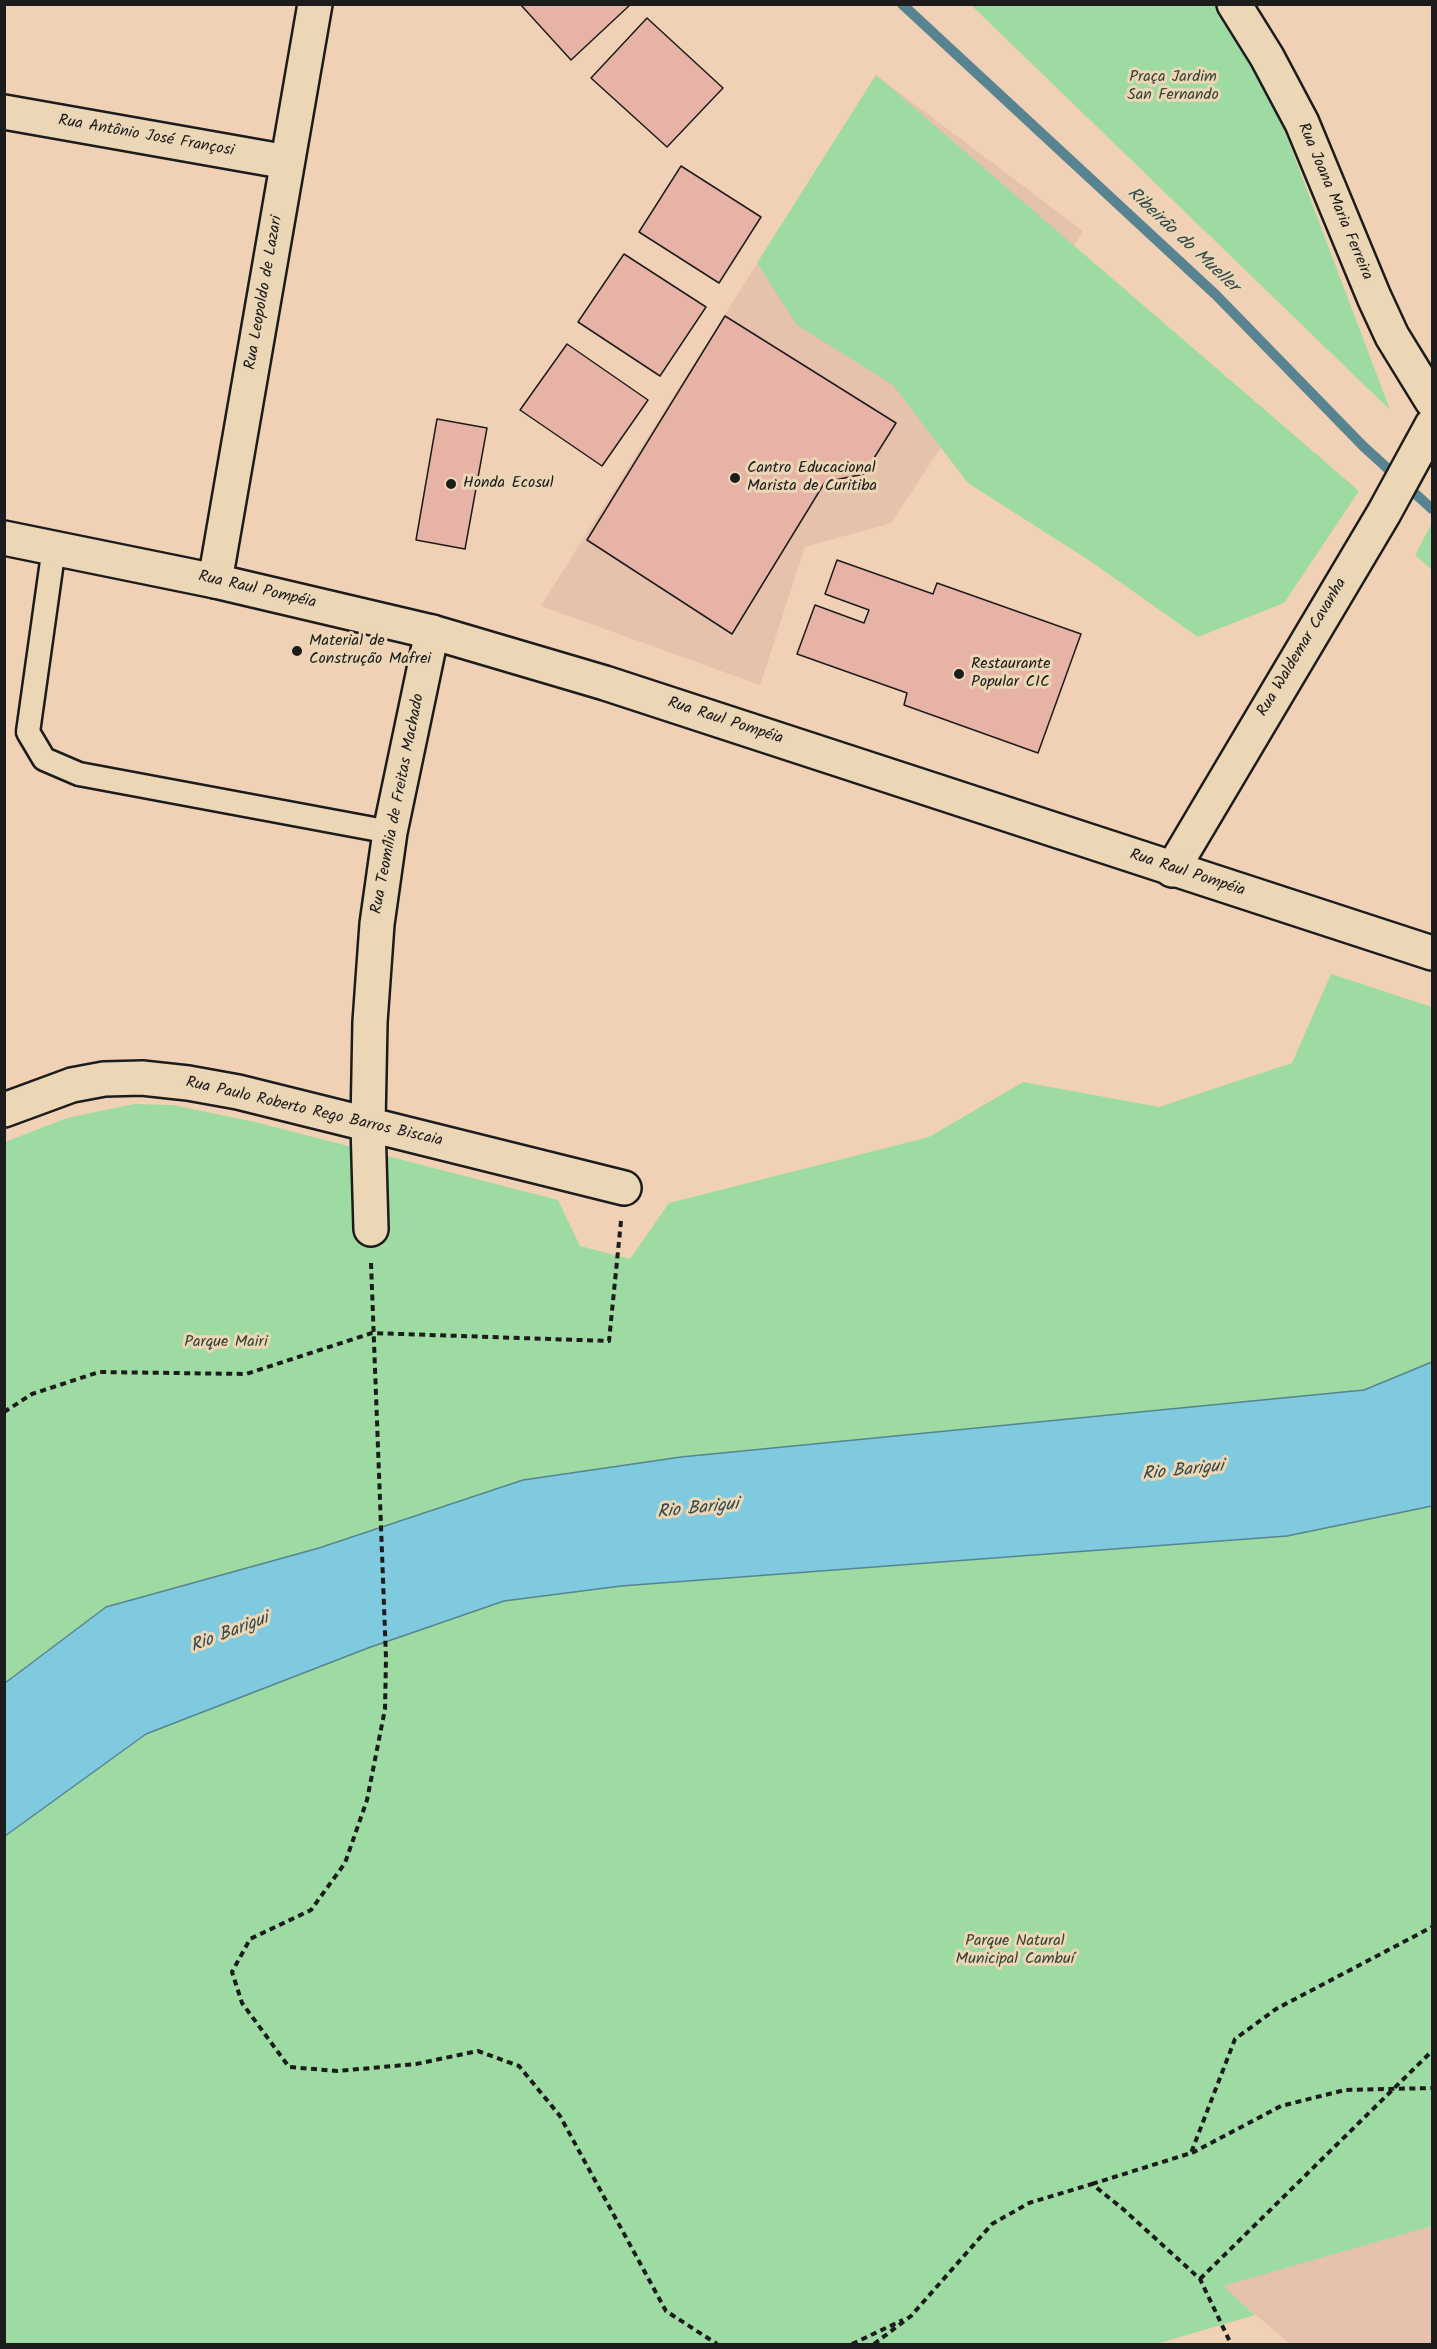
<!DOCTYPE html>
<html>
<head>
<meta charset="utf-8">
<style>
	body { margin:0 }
	#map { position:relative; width:1437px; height:2349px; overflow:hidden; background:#f1d1b5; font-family:Kalam,sans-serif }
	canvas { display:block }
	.frame { position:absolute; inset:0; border:6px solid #1c1c1c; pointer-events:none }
</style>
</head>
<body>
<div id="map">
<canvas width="1437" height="2349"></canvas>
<div class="frame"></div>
</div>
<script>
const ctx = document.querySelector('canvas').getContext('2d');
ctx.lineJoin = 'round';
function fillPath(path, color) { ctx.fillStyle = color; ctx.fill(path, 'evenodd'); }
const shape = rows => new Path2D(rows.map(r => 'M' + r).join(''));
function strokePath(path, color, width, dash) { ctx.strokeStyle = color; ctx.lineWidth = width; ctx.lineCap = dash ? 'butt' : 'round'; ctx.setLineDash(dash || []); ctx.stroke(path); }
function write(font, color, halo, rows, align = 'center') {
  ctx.font = font + ' Kalam,sans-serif'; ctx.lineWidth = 6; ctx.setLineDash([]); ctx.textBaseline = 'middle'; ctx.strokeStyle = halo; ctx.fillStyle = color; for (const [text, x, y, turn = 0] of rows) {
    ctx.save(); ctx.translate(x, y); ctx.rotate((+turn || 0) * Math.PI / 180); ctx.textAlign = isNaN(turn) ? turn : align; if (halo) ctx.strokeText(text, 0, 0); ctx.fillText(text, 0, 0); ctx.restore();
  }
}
fillPath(shape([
	[876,75,1083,231,891,523,805,547,760,685,541,606],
	[1432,2226,1432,2344,1290,2344,1222,2286]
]), '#e6c1ab');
fillPath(shape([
	[971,5,1216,5,1252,60,1287,137,1390,410],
	[876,75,1359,491,1284,603,1198,637,1090,561,968,483,893,385,797,325,757,263],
	[1432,523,1432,570,1415,555],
	[1331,974,1432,1007,1432,1362,1364,1390,681,1457,523,1480,319,1548,106,1607,5,1683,5,1142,67,1118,134,1104,173,1105,255,1122,558,1200,580,1246,630,1259,669,1203,929,1137,1023,1082,1159,1107,1292,1063],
	[1432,1506,1432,2226,1223,2286,1255,2315,1156,2344,5,2344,4,1836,146,1734,368,1648,504,1601,621,1586,1287,1536]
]), '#9ddba2');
const water = shape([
	[1432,1362,1432,1506,1287,1536,621,1586,504,1601,368,1648,146,1734,5,1836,5,1683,106,1607,319,1548,523,1480,681,1457,1364,1390,1432,1362]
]);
fillPath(water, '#7fcade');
strokePath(water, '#578490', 1.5);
strokePath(shape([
	[902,4,1216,295,1363,446,1432,509]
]), '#578490', 10);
const building = shape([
	[520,4,631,4,571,60,520,4],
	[647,18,723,88,667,147,591,78,647,18],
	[681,166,761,217,719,283,639,232,681,166],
	[624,254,706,307,660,376,578,322,624,254],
	[725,316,896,423,864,474,825,482,732,634,587,540,725,316],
	[567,344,648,400,602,466,520,410,567,344],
	[437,419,487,428,465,549,416,540,437,419],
	[837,560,933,594,937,583,1081,634,1038,753,904,705,907,693,797,654,815,605,864,623,869,610,825,594,837,560]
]);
fillPath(building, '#e8b3a7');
strokePath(building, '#1c1c1c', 1.5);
const service = shape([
	[54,547,28,732,44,759,79,774,390,832]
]);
const minor = shape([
	[1234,4,1267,57,1302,123,1374,297,1392,336,1432,401],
	[4,112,287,162],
	[215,581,315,4],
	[4,1110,72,1085,104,1079,142,1078,188,1083,238,1092,624,1188],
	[371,1229,368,1124,370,1022,377,924,390,832,432,632]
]);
const tertiary = shape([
	[1172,870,1384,513,1432,425]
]);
const secondary = shape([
	[4,538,215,581,432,632,605,683,1432,953]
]);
strokePath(service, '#1c1c1c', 27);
strokePath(minor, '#1c1c1c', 38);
strokePath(tertiary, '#1c1c1c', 38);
strokePath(secondary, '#1c1c1c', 38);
strokePath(shape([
	[371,1263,386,1658,385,1709,367,1800,345,1863,311,1910,250,1939,232,1972,242,2003,289,2067,337,2071,416,2064,478,2051,519,2066,560,2116,666,2311,717,2344],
	[4,1412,32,1394,99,1372,246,1374,372,1333,609,1341,621,1221],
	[1192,2153,1281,2106,1345,2090,1432,2088],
	[1092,2184,1191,2153,1235,2039,1276,2009,1432,1927],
	[1200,2279,1432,2051],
	[852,2344,903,2320],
	[874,2344,911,2316,992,2224,1029,2203,1092,2184,1123,2209,1200,2279,1231,2344]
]), '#1c1c1c', 4, [6, 4.5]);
strokePath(service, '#ebd6b5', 22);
strokePath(minor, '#ebd6b5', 33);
strokePath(tertiary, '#ebd6b5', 33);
strokePath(secondary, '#ebd6b5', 33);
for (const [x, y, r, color] of [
	[735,478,6,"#1c1c1c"],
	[451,484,6,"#1c1c1c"],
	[297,651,6,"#1c1c1c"],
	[959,674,6,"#1c1c1c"]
]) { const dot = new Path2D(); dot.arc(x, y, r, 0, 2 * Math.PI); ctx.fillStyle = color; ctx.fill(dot); strokePath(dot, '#ebd6b5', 2); }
write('16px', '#364237', '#ebd6b5', [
	["Praça Jardim",1173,78],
	["San Fernando",1173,96],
	["Parque Mairi",226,1343],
	["Parque Natural",1015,1942],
	["Municipal Cambuí",1015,1960]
]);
write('16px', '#1c1c1c', '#ebd6b5', [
	["Rua Antônio José Françosi",146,137,10],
	["Rua Joana Maria Ferreira",1334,202,67],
	["Rua Leopoldo de Lazari",265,293,-80],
	["Rua Raul Pompéia",257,591,13],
	["Rua Waldemar Cavanha",1303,648,-59],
	["Rua Raul Pompéia",725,722,18],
	["Rua Teomília de Freitas Machado",399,804,-79],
	["Rua Raul Pompéia",1187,874,18],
	["Rua Paulo Roberto Rego Barros Biscaia",314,1113,13]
]);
write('16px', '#1c1c1c', '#ebd6b5', [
	["Cantro Educacional",747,469],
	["Marista de Curitiba",747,487],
	["Honda Ecosul",463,484],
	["Material de",309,642],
	["Construção Mafrei",309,660],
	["Restaurante",971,665],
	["Popular CIC",971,683]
], 'left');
write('italic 18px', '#35484c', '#ebd6b5', [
	["Ribeirão do Mueller",1182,241,43],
	["Rio Barigui",1183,1472,-6],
	["Rio Barigui",698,1510,-6],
	["Rio Barigui",230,1634,-21]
]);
</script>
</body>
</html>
